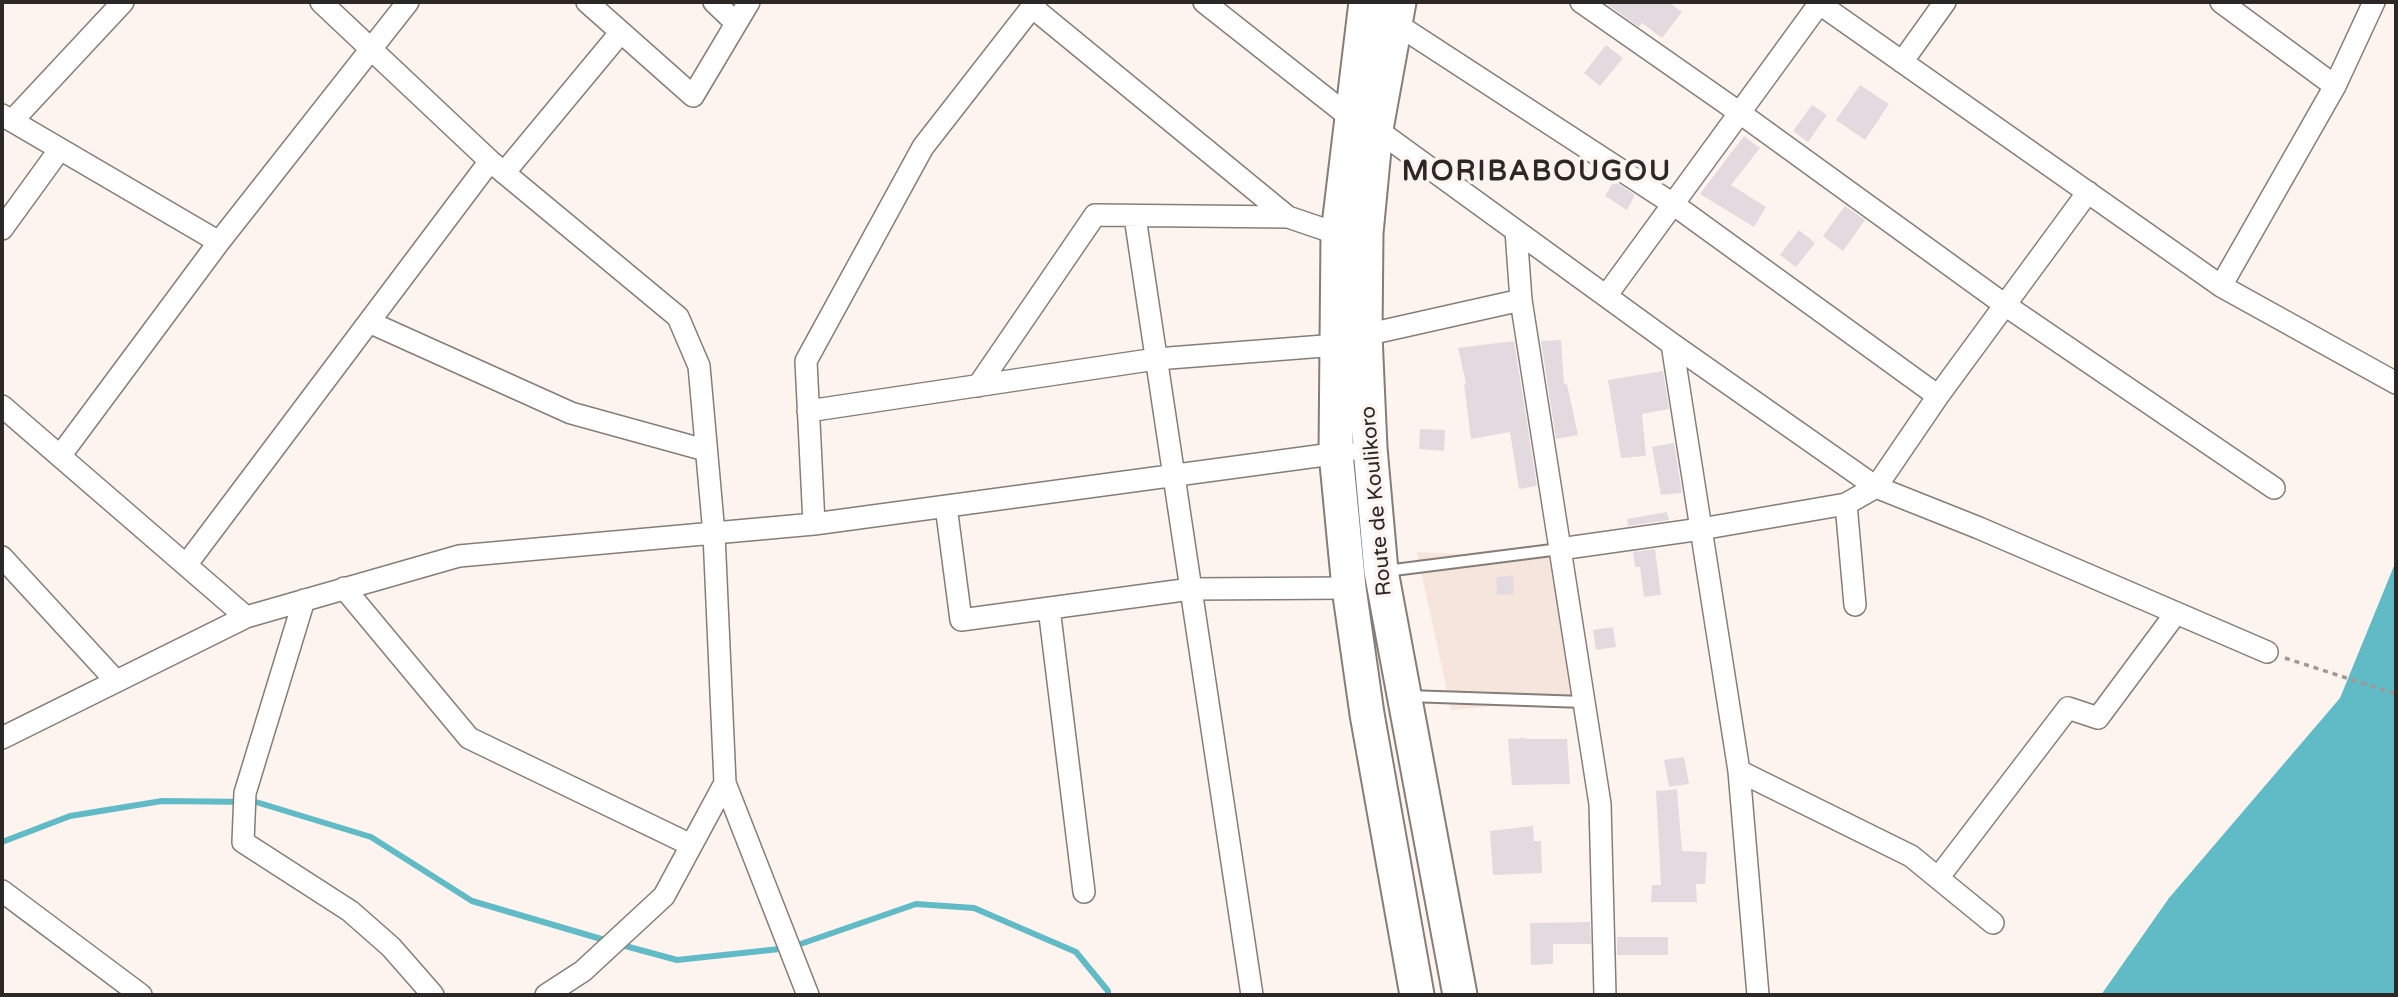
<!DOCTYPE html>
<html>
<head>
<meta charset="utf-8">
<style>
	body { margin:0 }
	#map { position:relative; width:2398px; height:997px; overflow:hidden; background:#fef4ef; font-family:"Varela Round",sans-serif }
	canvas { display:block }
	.frame { position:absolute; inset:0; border:4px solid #2b2826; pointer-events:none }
</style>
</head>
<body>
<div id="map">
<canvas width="2398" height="997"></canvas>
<div class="frame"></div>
</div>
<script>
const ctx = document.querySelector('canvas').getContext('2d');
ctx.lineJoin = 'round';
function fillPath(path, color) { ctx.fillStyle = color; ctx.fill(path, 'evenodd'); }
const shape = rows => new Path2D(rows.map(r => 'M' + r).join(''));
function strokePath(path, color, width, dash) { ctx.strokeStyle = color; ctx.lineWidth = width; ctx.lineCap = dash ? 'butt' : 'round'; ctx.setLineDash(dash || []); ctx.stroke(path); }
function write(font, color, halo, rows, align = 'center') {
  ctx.font = font + ' "Varela Round",sans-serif'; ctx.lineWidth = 7; ctx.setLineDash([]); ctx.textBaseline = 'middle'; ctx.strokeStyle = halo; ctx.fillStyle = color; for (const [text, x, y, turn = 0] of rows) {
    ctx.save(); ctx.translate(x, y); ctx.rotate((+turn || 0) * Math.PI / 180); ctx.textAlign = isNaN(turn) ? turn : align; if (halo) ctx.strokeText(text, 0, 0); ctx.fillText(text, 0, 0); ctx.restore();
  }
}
fillPath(shape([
	[1417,552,1553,558,1577,698,1451,710]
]), '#f6e5dc');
fillPath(shape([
	[2396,561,2396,995,2101,995,2169,898,2340,698]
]), '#61bbc6');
strokePath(shape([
	[2,842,70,816,162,801,256,802,371,837,472,901,608,941],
	[618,944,677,960,789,948,916,904,974,908,1076,952,1108,991,1108,995]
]), '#61bbc6', 6);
fillPath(shape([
	[1604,2,1669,2,1682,12,1662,38,1642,23,1639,27],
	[1606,45,1623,58,1600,86,1584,73],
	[1860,85,1889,104,1865,140,1836,120],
	[1812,105,1827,115,1808,142,1793,131],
	[1744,136,1760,148,1731,185,1766,207,1754,227,1700,194],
	[1614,181,1635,195,1627,210,1605,196],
	[1845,206,1865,220,1843,251,1823,236],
	[1799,230,1815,243,1796,267,1780,255],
	[1561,340,1564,384,1567,384,1578,435,1556,439,1541,341],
	[1514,341,1537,486,1519,489,1510,432,1471,439,1464,384,1466,383,1458,348],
	[1663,371,1669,409,1642,414,1646,456,1621,458,1608,380],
	[1420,429,1445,430,1444,451,1419,449],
	[1674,443,1682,493,1661,495,1652,447],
	[1667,512,1669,520,1628,526,1627,519],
	[1655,549,1661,595,1644,597,1640,567,1635,567,1633,552],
	[1513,575,1514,594,1497,595,1496,577],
	[1613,627,1616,647,1596,650,1593,630],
	[1525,738,1526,739,1567,739,1570,784,1512,785,1508,739],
	[1684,757,1689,784,1669,787,1664,760],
	[1677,789,1682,851,1707,852,1705,884,1696,884,1697,902,1651,902,1652,885,1661,885,1656,791],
	[1533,826,1534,841,1541,841,1542,873,1493,875,1490,831],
	[1590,922,1591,944,1553,944,1553,964,1531,965,1530,923],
	[1617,937,1668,937,1668,955,1617,955]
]), '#e3dadf');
const service = shape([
	[1386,571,1560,549],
	[1408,696,1584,702]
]);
const minor = shape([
	[321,2,490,161,678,317,699,366,714,534,725,783,664,896,583,971,546,995],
	[587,2,693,96,749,2],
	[714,2,736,23],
	[1204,2,1351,118],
	[1581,2,1740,113,2005,305,2274,488],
	[1817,2,2221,286,2396,383],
	[2221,2,2335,86],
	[1032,7,1288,217],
	[1395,23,1673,204,1938,396],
	[1902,62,1945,2],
	[2,115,219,242],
	[12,121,123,2],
	[1376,129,1672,344,1876,487,1979,528,2267,652],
	[504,173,621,32],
	[1135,217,1252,995],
	[2,229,60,149],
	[1516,231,1521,300,1600,804,1605,995],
	[2221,286,2335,86,2374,2],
	[1606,296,1819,4],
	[369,322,571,413,705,450],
	[1365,335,1521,300],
	[1672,344,1739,771,1758,995],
	[978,386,1095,215,1288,217,1338,234],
	[2,406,246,617],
	[808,411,1156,359,1337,345],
	[60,456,219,242,408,2],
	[1846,504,1855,605],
	[946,506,961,620,1191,589,1349,588],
	[814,524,806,361,923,147,1036,2],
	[1560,549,1701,529,1846,504,1876,487,1938,396,2088,192],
	[2,557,116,681],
	[186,565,490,161],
	[344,588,469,738,691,845],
	[304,600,245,793,243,842,350,911,391,947,433,995],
	[1049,608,1084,892],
	[2,738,246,617,459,556,814,524,1347,452],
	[1739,771,1911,856,1993,923],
	[725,783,808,995],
	[1938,878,2068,708,2098,718,2176,613],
	[2,891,141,995]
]);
const primary = shape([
	[1366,2,1338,234,1336,453,1349,588,1367,714,1417,995],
	[1399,2,1376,129,1366,233,1365,335,1370,448,1381,571,1460,995]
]);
strokePath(service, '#857d78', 14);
strokePath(minor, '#857d78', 24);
strokePath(primary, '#857d78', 37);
strokePath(shape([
	[2285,658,2396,694]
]), '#9f9894', 3.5, [5, 5]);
strokePath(service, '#fff', 10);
strokePath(minor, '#fff', 21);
strokePath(primary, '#fff', 33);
write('21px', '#2b2826', '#fef4ef', [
	["Route de Koulikoro",1377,501,-95]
]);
ctx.letterSpacing = '2px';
write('bold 28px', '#2b2826', '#fef4ef', [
	["MORIBABOUGOU",1537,173]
]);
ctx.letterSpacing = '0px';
</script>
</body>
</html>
